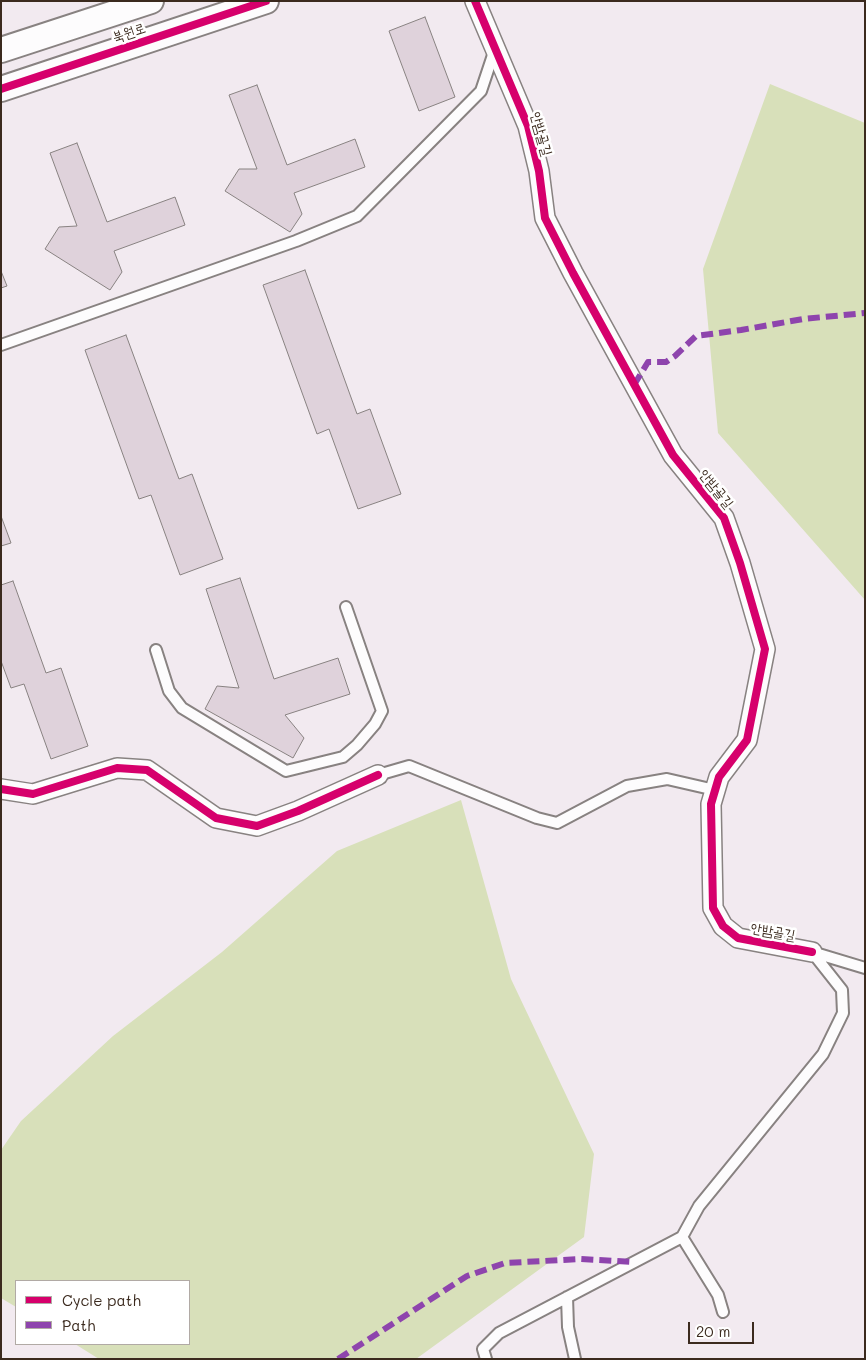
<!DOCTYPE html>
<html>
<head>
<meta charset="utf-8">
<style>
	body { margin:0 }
	#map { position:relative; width:866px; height:1360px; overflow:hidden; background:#f2eaf0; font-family:Mali,sans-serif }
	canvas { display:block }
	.frame { position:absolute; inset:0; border:2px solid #3b2a1e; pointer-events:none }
	.legend { position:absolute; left:15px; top:1280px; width:175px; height:65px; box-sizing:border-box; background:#fff; border:1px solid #b1aaa5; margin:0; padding:6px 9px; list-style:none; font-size:15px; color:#3b2a1e }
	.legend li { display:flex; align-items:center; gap:10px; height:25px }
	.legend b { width:25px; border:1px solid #b1aaa5 }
	.scale { position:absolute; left:688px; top:1322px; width:66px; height:22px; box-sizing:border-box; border:2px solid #3b2a1e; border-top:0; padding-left:6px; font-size:15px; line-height:18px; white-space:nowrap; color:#3b2a1e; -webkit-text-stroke:4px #fff; paint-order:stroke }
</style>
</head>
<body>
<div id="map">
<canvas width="866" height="1360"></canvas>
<div class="frame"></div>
<ul class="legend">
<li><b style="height:6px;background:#d6006c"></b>Cycle path</li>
<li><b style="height:6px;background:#8e44ad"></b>Path</li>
</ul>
<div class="scale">20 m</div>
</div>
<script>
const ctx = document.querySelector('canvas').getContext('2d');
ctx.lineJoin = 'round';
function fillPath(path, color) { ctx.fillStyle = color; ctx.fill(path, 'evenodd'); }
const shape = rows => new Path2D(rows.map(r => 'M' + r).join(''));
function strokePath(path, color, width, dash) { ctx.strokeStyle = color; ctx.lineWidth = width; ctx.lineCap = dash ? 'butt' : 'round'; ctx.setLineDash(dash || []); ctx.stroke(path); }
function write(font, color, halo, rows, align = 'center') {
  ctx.font = font + ' Mali,"Poor Story",sans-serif'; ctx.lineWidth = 5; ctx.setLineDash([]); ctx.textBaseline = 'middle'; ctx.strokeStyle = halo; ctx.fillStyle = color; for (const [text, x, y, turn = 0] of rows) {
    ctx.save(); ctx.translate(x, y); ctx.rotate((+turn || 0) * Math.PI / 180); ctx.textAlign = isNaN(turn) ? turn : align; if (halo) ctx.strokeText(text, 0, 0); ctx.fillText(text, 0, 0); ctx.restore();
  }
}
fillPath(shape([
	[770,84,865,123,865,600,718,433,703,269],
	[461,800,511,979,594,1154,584,1237,416,1359,99,1359,75,1344,189,1344,189,1281,16,1281,16,1307,1,1298,1,1150,21,1121,113,1036,222,952,337,851]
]), '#d8e0ba');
const building = shape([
	[425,17,455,97,419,111,389,31,425,17],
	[257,85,287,165,355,139,365,167,294,193,302,214,290,232,225,191,239,169,257,169,229,95,257,85],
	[77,143,107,222,175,197,185,225,114,251,122,272,110,290,45,249,59,227,77,226,50,153,77,143],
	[305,270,357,414,370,409,401,494,358,509,329,429,317,434,263,285,305,270],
	[1,271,7,286,1,288,1,271],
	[126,335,179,479,192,474,223,559,180,575,151,495,139,499,85,350,126,335],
	[1,516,11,543,1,546,1,516],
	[240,578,274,679,338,658,350,694,285,715,304,738,293,758,205,709,217,686,239,688,206,589,240,578],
	[13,581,46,673,61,668,88,746,51,759,24,684,11,688,1,661,1,585,13,581]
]);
fillPath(building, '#dfd2db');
strokePath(building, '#888281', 1);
const service = shape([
	[1,345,296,241,357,216,481,91,495,49],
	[156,650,169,691,182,708,286,771,343,757,357,745,375,724,382,711,346,607],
	[378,775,409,766,537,818,557,823,627,786,667,779,715,790],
	[812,952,865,968],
	[682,1237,718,1295,723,1312],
	[567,1297,568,1327,575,1359],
	[486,1359,483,1349,499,1333,682,1237,699,1206,823,1054,843,1013,842,990,812,952]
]);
const minor = shape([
	[475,1,528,126,539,171,545,218,573,273,673,455,724,518,740,563,765,649,747,740,719,777,711,804,713,908,723,926,738,938,812,952],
	[1,789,33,794,117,768,147,770,216,818,257,826,298,811,378,775]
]);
const tertiary = shape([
	[1,50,151,1],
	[1,89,266,1]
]);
strokePath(service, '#888281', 14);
strokePath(minor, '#888281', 22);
strokePath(tertiary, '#888281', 28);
strokePath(service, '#fdfcfd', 10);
strokePath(minor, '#fdfcfd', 19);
strokePath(tertiary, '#fdfcfd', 24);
strokePath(shape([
	[634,385,648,362,666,362,675,356,696,336,741,330,803,319,865,313],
	[338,1359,467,1276,505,1263,581,1259,635,1262]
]), '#8e44ad', 6, [12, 6]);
strokePath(shape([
	[475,1,528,126,539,171,545,218,573,273,673,455,724,518,740,563,765,649,747,740,719,777,711,804,713,908,723,926,738,938,812,952],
	[1,89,266,1],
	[1,789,33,794,117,768,147,770,216,818,257,826,298,811,378,775]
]), '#d6006c', 8);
write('14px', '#3b2a1e', '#fff', [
	["북원로",129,33,-18],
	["안밤골길",541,134,74],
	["안밤골길",716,489,51],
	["안밤골길",773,932,10]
]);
</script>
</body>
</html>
